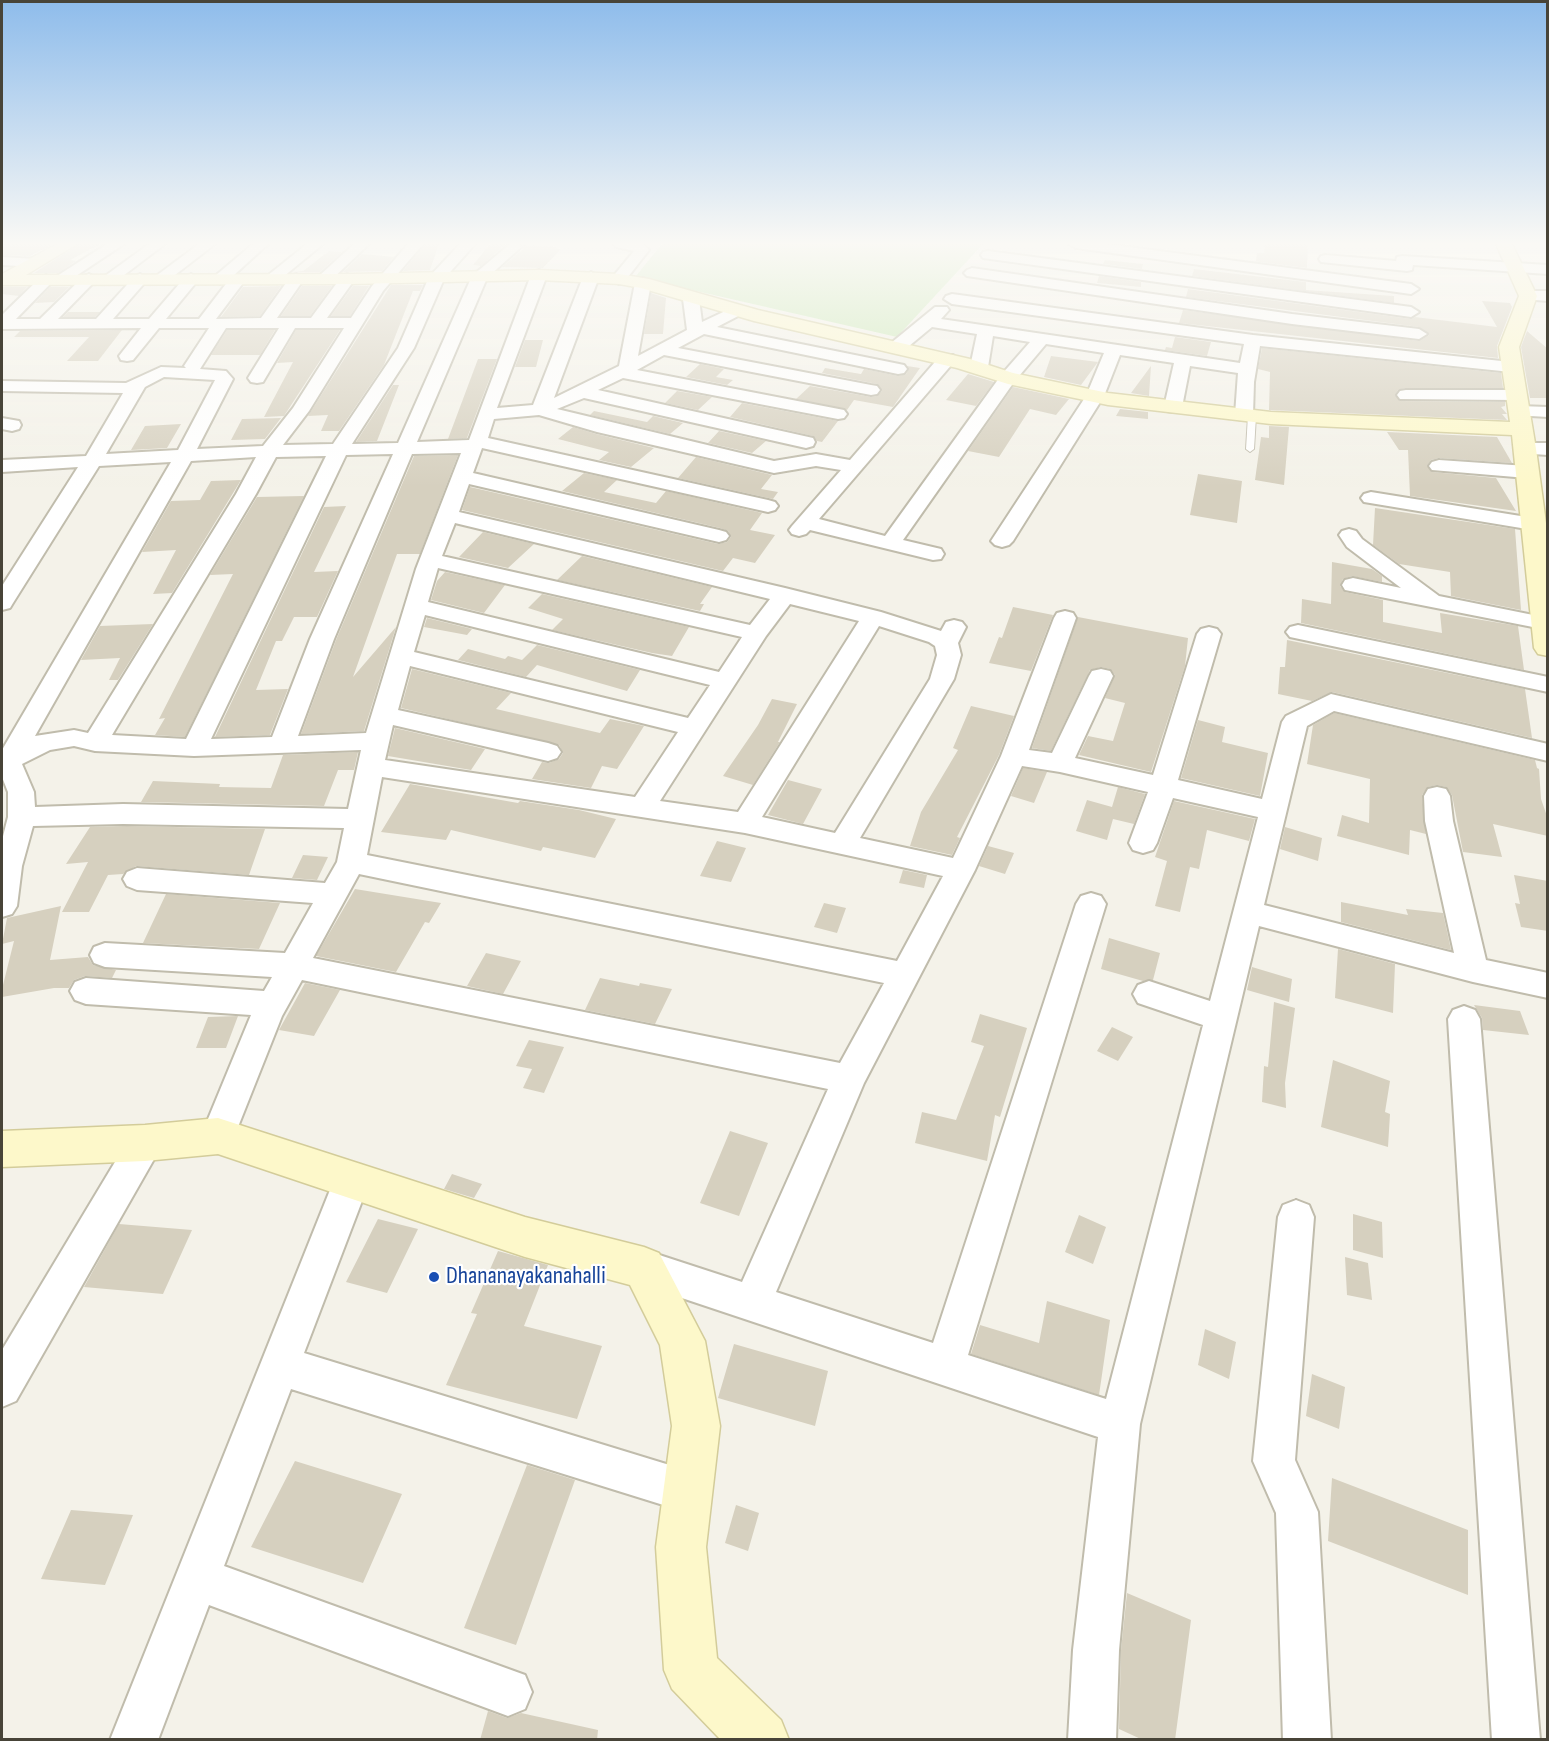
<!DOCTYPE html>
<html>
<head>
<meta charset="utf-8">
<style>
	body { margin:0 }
	#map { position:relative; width:1549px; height:1741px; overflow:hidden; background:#f4f2e9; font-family:"Sofia Sans Condensed",sans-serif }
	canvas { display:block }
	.frame { position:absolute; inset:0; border:3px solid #484438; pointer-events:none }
</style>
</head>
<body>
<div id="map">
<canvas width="1549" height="1741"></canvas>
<div class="frame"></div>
</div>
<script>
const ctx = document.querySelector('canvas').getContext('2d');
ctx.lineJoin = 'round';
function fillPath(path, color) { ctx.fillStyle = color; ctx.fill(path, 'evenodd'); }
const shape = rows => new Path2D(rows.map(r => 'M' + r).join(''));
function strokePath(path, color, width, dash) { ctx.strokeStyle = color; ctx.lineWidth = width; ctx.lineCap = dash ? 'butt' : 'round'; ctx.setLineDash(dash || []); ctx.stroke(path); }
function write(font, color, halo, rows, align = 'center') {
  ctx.font = font + ' "Sofia Sans Condensed",sans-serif'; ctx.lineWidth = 4.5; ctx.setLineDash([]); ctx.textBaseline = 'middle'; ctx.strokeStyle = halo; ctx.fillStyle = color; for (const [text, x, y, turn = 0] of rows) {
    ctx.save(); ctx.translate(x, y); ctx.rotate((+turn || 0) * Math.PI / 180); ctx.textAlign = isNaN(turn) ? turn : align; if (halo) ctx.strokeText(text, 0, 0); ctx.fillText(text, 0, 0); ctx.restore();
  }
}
fillPath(shape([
	[662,244,983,244,897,337,635,277]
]), '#c8e7b3');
fillPath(shape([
	[2,244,53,244,30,256,2,255],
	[79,244,100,244,70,260,76,261,58,273,34,273],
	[425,244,439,244,430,270,403,271],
	[490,244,506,244,481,266,473,265],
	[1265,244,1308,244,1307,268,1252,261,1256,261,1257,253,1264,253],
	[522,245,557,247,556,248,561,249,543,268,502,267,523,249],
	[329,251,342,252,320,272,293,272,303,271],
	[362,254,394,257,382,271,343,272],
	[1105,260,1143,264,1142,269,1103,264],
	[1194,269,1306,282,1306,290,1394,296,1394,303,1192,276],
	[1099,276,1141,282,1141,287,1097,283],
	[391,285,423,285,420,291,413,291,384,365,339,431,321,431,328,415,308,416],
	[281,286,260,316,221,317,243,287],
	[302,286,332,286,310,316,281,316],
	[353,286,369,286,350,316,331,316],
	[2,287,27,287,19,296,2,294],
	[50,287,69,287,54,302,35,303],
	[1188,289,1411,319,1415,317,1497,327,1482,301,1510,303,1512,307,1497,346,1498,358,1179,323,1183,310,1419,341,1429,335,1419,327,1186,297],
	[651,293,666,298,663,334,644,334],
	[68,312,100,312,95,317,63,317],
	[122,330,98,361,67,361,89,337,14,337,20,331],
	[227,330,275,330,260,355,211,355],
	[296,330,340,330,284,416,264,417,293,362,277,363],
	[1527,331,1548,349,1548,398,1530,398,1521,347],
	[1175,337,1211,342,1207,356,1165,350,1166,347,1172,348],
	[525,340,543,340,536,367,515,367],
	[1262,348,1501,373,1503,388,1406,388,1398,390,1395,395,1400,401,1505,402,1505,406,1501,407,1507,414,1502,414,1507,420,1269,410,1270,372,1258,369],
	[1051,356,1098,362,1081,385,1044,377],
	[478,359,497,359,467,438,448,439],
	[700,364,724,369,716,377,733,380,727,385,686,377],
	[907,366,920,368,893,407,854,400,847,410,796,399,810,386,871,397,877,396,882,391,877,384,822,373,825,368,861,374,864,369,898,376,906,374,909,369],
	[1151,366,1149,396,1131,393],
	[968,374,994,382,976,406,946,400],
	[393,385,399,385,377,441,356,442],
	[1013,387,1069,399,1056,415,1030,409,999,457,968,451],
	[677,391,712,397,698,410,665,403],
	[742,403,838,421,822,442,817,441,813,436,730,417],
	[1120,409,1148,412,1148,419,1116,416],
	[594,411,647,422,653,416,683,423,670,434,590,415],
	[281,418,265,439,231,440,242,419],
	[181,424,167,448,131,450,145,426],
	[1269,426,1289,427,1284,485,1255,480,1261,437,1269,438],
	[573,427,596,434,654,448,631,467,599,460,609,452,558,439],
	[719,431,766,441,752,453,708,443],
	[1387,432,1497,437,1512,463,1439,458,1431,460,1427,466,1432,472,1496,478,1516,511,1410,496,1408,450,1399,450],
	[458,455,420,554,397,554,353,677,396,627,364,731,301,734,336,640,414,456],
	[696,457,772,475,761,489,778,492,773,499,678,478],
	[584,473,617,480,604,492,656,503,666,491,762,513,750,530,775,535,755,563,733,558,723,571,462,510,470,487,718,544,727,542,731,537,728,531,720,528,562,491],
	[1198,474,1242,481,1237,523,1190,515],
	[241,480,172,593,153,594,176,550,142,552,171,501,200,500,211,481],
	[304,496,185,737,155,735,165,718,159,719,233,574,210,575,257,497],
	[346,506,314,572,338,571,317,617,294,617,282,641,276,641,256,690,288,689,270,735,215,737,324,507],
	[1375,508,1515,529,1521,610,1451,596,1450,572,1399,564,1373,545],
	[483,532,534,544,508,568,459,557],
	[582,556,712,587,700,604,704,604,700,611,557,580],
	[1332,562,1372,569,1382,576,1382,582,1352,576,1343,579,1340,586,1345,592,1383,600,1383,622,1442,633,1440,613,1518,626,1524,670,1301,623,1302,599,1331,604],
	[445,572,505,585,484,613,431,600,437,581],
	[542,594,689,627,672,656,652,653,552,630,563,619,528,608],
	[1013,607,1053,615,1031,671,989,663,999,637,1002,638],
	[1078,617,1188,638,1185,666,1151,772,1079,755,1088,736,1113,741,1125,703,1105,698,1115,675,1110,669,1101,667,1090,670,1051,751,1032,748],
	[427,618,472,629,467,635,424,627],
	[153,624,118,680,109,680,120,658,81,660,100,626],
	[1287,640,1525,689,1532,738,1332,692,1312,701,1278,694,1280,667,1285,667],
	[537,645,640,670,627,691,537,665,526,677,458,660,468,649,505,659,508,656,522,660],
	[412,669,511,693,496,709,600,733,610,719,644,726,617,769,602,766,591,788,532,779,542,762,549,763,559,759,563,753,559,745,401,708],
	[772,699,797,704,778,742,780,742,753,785,723,776,758,725],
	[971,706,1014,716,999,755,957,837,960,838,952,855,910,846,921,812,958,750,953,748],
	[1334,713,1535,760,1537,768,1539,769,1541,799,1548,819,1548,836,1493,824,1502,857,1463,852,1452,795,1446,787,1437,785,1428,787,1422,795,1426,834,1410,830,1409,855,1337,836,1342,815,1369,823,1370,779,1307,764,1313,725],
	[1198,720,1225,727,1222,742,1268,753,1260,796,1181,778],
	[395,728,485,749,471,770,388,756],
	[358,752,354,770,338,770,324,806,141,802,153,781,220,784,219,787,271,788,283,755],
	[1023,768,1047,772,1034,803,1011,796],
	[788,780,822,789,803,824,768,815],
	[410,784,518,803,520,801,579,810,616,819,595,858,543,847,541,851,451,830,446,840,381,832],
	[1118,787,1145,794,1134,824,1113,819,1107,840,1076,831,1087,800,1112,807],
	[1174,801,1255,819,1249,841,1207,830,1199,869,1190,867,1180,912,1155,906,1167,861,1155,857],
	[90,827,127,826,265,829,249,875,136,866,123,874,108,875,89,912,62,912,88,862,66,864],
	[1285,827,1322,838,1318,861,1280,849],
	[717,841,746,848,731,882,700,876],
	[988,846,1014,853,1005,874,979,866],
	[303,855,328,857,317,880,292,878],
	[903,870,927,875,924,888,899,883],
	[1514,875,1548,881,1548,931,1521,927,1515,903,1520,904],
	[355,889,441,903,429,923,425,922,396,972,316,956],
	[166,894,280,903,259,949,143,943],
	[1341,902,1408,915,1406,909,1443,913,1451,950,1341,922],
	[824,903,846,908,837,933,814,927],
	[61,906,50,960,88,957,93,965,116,970,112,978,85,976,74,980,69,988,54,988,2,997,2,989,14,941,2,944,7,918],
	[1109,938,1160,953,1153,980,1143,981,1101,969],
	[1338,949,1395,964,1393,1013,1335,998],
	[486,953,521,961,503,994,467,986],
	[1252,967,1292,979,1289,1002,1247,990],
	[600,978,639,986,640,983,672,989,655,1024,585,1010],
	[305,983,340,990,314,1036,279,1030],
	[1274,1002,1295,1008,1285,1083,1286,1108,1262,1102,1264,1066,1268,1067],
	[1474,1005,1520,1011,1529,1035,1483,1030,1482,1018],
	[980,1014,1027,1028,1000,1117,995,1115,987,1161,915,1143,922,1112,956,1120,984,1046,971,1042],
	[238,1016,226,1048,196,1048,208,1017],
	[1112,1027,1133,1037,1118,1061,1097,1051],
	[529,1040,564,1047,544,1093,523,1088,532,1069,516,1066],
	[1333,1060,1390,1081,1385,1112,1390,1114,1388,1147,1321,1127],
	[730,1131,768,1143,739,1216,700,1203],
	[452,1174,482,1184,474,1198,444,1189],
	[1353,1214,1382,1222,1383,1258,1353,1250],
	[1079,1215,1106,1227,1093,1264,1065,1252],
	[378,1219,418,1229,387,1293,346,1282],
	[119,1224,192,1230,163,1294,84,1287],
	[498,1251,548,1265,524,1326,602,1346,577,1419,446,1385,477,1314,471,1313],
	[1345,1257,1368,1263,1372,1300,1347,1295],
	[1047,1301,1110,1320,1099,1395,971,1354,980,1325,1039,1343],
	[1205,1329,1236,1342,1229,1379,1198,1365],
	[734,1344,828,1371,815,1426,718,1398],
	[1312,1374,1345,1387,1339,1429,1306,1416],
	[295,1461,402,1494,363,1583,251,1547],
	[527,1465,575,1480,516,1645,464,1628],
	[1332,1478,1468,1530,1468,1595,1328,1541],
	[736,1505,759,1513,748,1551,725,1543],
	[71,1510,133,1515,105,1585,41,1579],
	[1127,1593,1191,1620,1175,1740,1143,1740,1119,1729,1121,1650],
	[488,1711,507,1718,521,1713,598,1730,597,1740,480,1740]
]), '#d6d0bf');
const lane = shape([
	[1252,413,1256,416,1254,449,1250,452,1246,449,1248,416,1252,413]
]);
const street = shape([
	[107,244,124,244,67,282,57,282,54,279,57,276,107,244],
	[149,244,165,244,115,282,105,282,102,279,105,276,149,244],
	[199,244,215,244,166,282,156,282,153,279,156,276,199,244],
	[253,244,268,244,233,276,243,276,246,279,216,319,261,318,291,276,296,274,304,279,277,318,311,318,342,276,347,274,355,279,327,318,351,318,372,286,408,244,423,244,383,291,309,411,283,445,333,444,398,348,429,277,460,244,475,244,444,279,414,348,352,444,398,443,472,276,510,244,519,244,521,247,487,278,417,442,469,440,531,275,539,270,547,275,497,408,533,405,583,277,591,272,599,277,554,398,619,366,635,283,643,278,651,283,638,356,687,330,683,299,691,294,699,299,702,322,736,306,744,311,742,314,717,327,904,365,907,369,904,373,898,374,704,334,678,348,871,385,877,386,880,390,877,394,871,395,664,355,637,370,844,410,847,414,844,418,838,419,623,378,598,390,813,438,815,442,813,446,806,448,584,398,557,409,774,461,816,454,850,460,941,355,953,355,955,359,953,363,819,519,885,536,1002,374,1030,342,993,336,988,367,985,371,979,372,973,371,970,367,977,334,932,327,903,351,891,351,889,347,891,343,935,307,947,307,949,310,941,319,1240,363,1244,344,952,304,944,299,946,296,952,294,1253,335,1511,362,1517,363,1520,367,1517,371,1511,372,1260,346,1254,382,1253,415,1250,419,1244,420,1238,419,1235,415,1238,373,1190,366,1182,407,1179,411,1173,412,1167,411,1164,407,1174,363,1120,355,1104,396,1013,541,1009,545,1002,547,995,545,991,541,1086,396,1104,353,1046,344,1014,382,903,540,941,549,944,554,941,559,933,560,810,530,806,534,799,536,792,534,789,530,792,526,841,470,816,466,774,473,597,432,539,415,494,419,488,438,768,500,775,502,778,506,775,510,768,512,482,448,473,473,719,530,726,532,729,536,726,540,719,542,469,484,459,512,785,588,881,612,941,631,946,622,954,620,962,622,966,627,958,643,961,655,954,679,860,838,953,858,1001,756,1054,618,1057,613,1065,611,1073,613,1076,618,1029,750,1052,753,1089,676,1092,671,1101,669,1110,671,1113,676,1075,758,1153,775,1197,634,1201,629,1209,627,1217,629,1221,634,1178,780,1262,799,1282,722,1286,716,1331,694,1548,744,1548,761,1334,711,1307,726,1264,905,1454,953,1425,821,1424,796,1428,789,1437,787,1446,789,1450,796,1453,821,1486,960,1548,973,1548,998,1473,982,1259,926,1140,1424,1119,1650,1116,1740,1068,1740,1073,1650,1098,1437,631,1281,625,1268,631,1255,644,1250,742,1282,828,1089,302,980,282,1016,230,1147,218,1151,206,1147,201,1136,251,1015,86,1004,75,1000,70,991,75,982,86,978,264,991,272,977,105,967,94,963,90,955,94,947,105,943,285,953,313,903,137,890,127,886,123,879,127,872,137,868,325,883,337,862,344,828,123,824,33,826,22,866,17,906,12,914,2,917,2,840,8,817,8,792,2,777,2,750,171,462,99,466,13,603,10,608,2,610,2,586,78,467,2,472,2,460,86,456,123,393,2,391,2,381,126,383,161,367,186,368,184,366,209,328,159,328,133,360,127,361,121,360,119,356,141,328,2,329,2,315,41,277,46,275,54,280,16,319,40,319,84,276,89,274,97,279,58,319,96,319,135,276,140,274,148,279,113,319,149,319,186,276,191,274,199,279,166,319,199,319,232,276,220,284,212,279,215,276,253,244],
	[226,328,279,328,248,378,251,382,257,383,263,382,295,328,344,328,293,408,263,446,197,449,233,379,226,371,200,369,226,328],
	[164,377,215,380,178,450,106,454,145,387,164,377],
	[461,453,416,569,366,733,298,736,334,639,412,454,461,453],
	[393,454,310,639,272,737,211,739,346,455,393,454],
	[326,456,186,739,112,735,256,494,276,457,326,456],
	[256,457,236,494,88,733,74,730,35,736,191,461,256,457],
	[455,523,770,599,750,625,442,556,455,523],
	[438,568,742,637,719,672,428,602,438,568],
	[790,604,859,621,738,812,660,801,766,636,790,604],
	[425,615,710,685,688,718,414,652,425,615],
	[879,626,929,642,935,646,937,655,930,679,835,833,762,817,879,626],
	[410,666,678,732,635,797,385,760,393,725,548,761,557,758,561,752,557,746,548,743,398,710,410,666],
	[74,746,95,751,194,756,361,750,348,809,123,804,35,807,34,792,22,764,50,750,74,746],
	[1022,766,1060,772,1148,792,1129,843,1133,850,1143,853,1153,850,1157,843,1173,798,1258,817,1210,1001,1149,981,1138,985,1133,994,1138,1003,1203,1025,1106,1399,968,1355,1106,904,1101,896,1091,893,1081,896,1076,904,933,1343,776,1292,864,1083,975,870,1022,766],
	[382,777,745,833,943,876,897,961,367,855,382,777],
	[359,874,884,983,840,1063,313,958,359,874],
	[307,244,323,244,277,282,267,282,264,279,267,276,307,244],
	[354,244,369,244,329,282,319,282,316,279,319,276,354,244],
	[614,244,643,244,649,250,624,282,619,284,611,279,634,251,616,247,614,244],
	[1069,244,1106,244,1411,284,1419,289,1411,294,1076,248,1069,244],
	[988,251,1411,307,1419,312,1411,317,983,258,981,255,983,252,988,251],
	[1326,255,1396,261,1397,257,1402,256,1548,265,1548,274,1413,265,1412,270,1407,271,1321,262,1319,259,1321,256,1326,255],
	[2,257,36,259,43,263,36,267,2,265,2,257],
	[972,268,1292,314,1419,329,1427,334,1419,339,1292,324,967,276,964,273,967,270,972,268],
	[1528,291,1548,291,1548,301,1523,299,1520,296,1528,291],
	[1406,390,1516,390,1522,391,1525,395,1522,399,1516,400,1400,399,1397,395,1400,391,1406,390],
	[1519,406,1548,407,1548,417,1513,415,1510,411,1513,407,1519,406],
	[2,418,19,421,21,425,19,429,12,431,2,429,2,418],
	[1525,443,1548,443,1548,455,1518,453,1516,449,1518,445,1525,443],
	[1439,460,1527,466,1534,468,1537,472,1534,476,1527,478,1432,470,1429,466,1432,462,1439,460],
	[1371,492,1533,518,1540,520,1543,524,1540,528,1533,530,1364,502,1361,498,1364,494,1371,492],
	[1349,529,1356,531,1362,539,1439,596,1548,618,1548,630,1345,590,1342,585,1345,580,1353,578,1401,588,1347,547,1339,535,1342,531,1349,529],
	[1298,625,1548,677,1548,692,1290,637,1286,632,1290,627,1298,625],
	[1464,1006,1475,1010,1480,1019,1540,1740,1492,1740,1448,1019,1453,1010,1464,1006],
	[145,1128,157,1132,162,1143,157,1154,16,1401,2,1407,2,1350,133,1132,145,1128],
	[352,1164,365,1169,370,1180,304,1353,689,1471,704,1477,710,1492,704,1507,689,1513,291,1389,224,1566,525,1675,532,1692,525,1709,508,1716,209,1605,158,1740,110,1740,334,1180,339,1169,352,1164],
	[1296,1200,1309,1205,1314,1217,1295,1460,1318,1512,1331,1740,1283,1740,1276,1513,1253,1461,1278,1217,1283,1205,1296,1200]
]);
const secondary = shape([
	[57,244,77,244,26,275,352,274,539,270,619,274,649,279,758,310,970,359,1013,373,1108,393,1271,412,1510,422,1499,347,1519,296,1496,244,1512,244,1537,296,1519,347,1536,449,1548,538,1548,656,1538,654,1534,648,1512,435,1271,424,1108,405,1008,384,957,368,754,321,641,288,619,284,539,280,352,284,2,285,2,274,57,244],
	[218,1118,525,1217,644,1247,659,1253,705,1341,720,1426,706,1547,717,1658,781,1720,789,1740,721,1740,672,1689,664,1670,656,1547,672,1426,660,1345,630,1285,525,1257,218,1154,145,1161,2,1167,2,1131,145,1125,218,1118]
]);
strokePath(lane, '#c0bcac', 2);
strokePath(street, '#c0bcac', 4);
strokePath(secondary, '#d3cc9a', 3);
fillPath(lane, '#fff');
fillPath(street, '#fff');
fillPath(secondary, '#fdf8ca');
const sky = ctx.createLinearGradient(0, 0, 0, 487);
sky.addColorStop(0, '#8ebceb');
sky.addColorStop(0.5, '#faf9f5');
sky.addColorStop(1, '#faf9f500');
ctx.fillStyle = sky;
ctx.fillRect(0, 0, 1549, 487);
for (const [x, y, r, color] of [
	[434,1277,6,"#1a4fb4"]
]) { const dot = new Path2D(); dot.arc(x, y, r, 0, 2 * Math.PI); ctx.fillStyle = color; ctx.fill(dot); strokePath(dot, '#fff', 2); }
write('24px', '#164399', '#fff', [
	["Dhananayakanahalli",446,1277]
], 'left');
</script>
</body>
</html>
